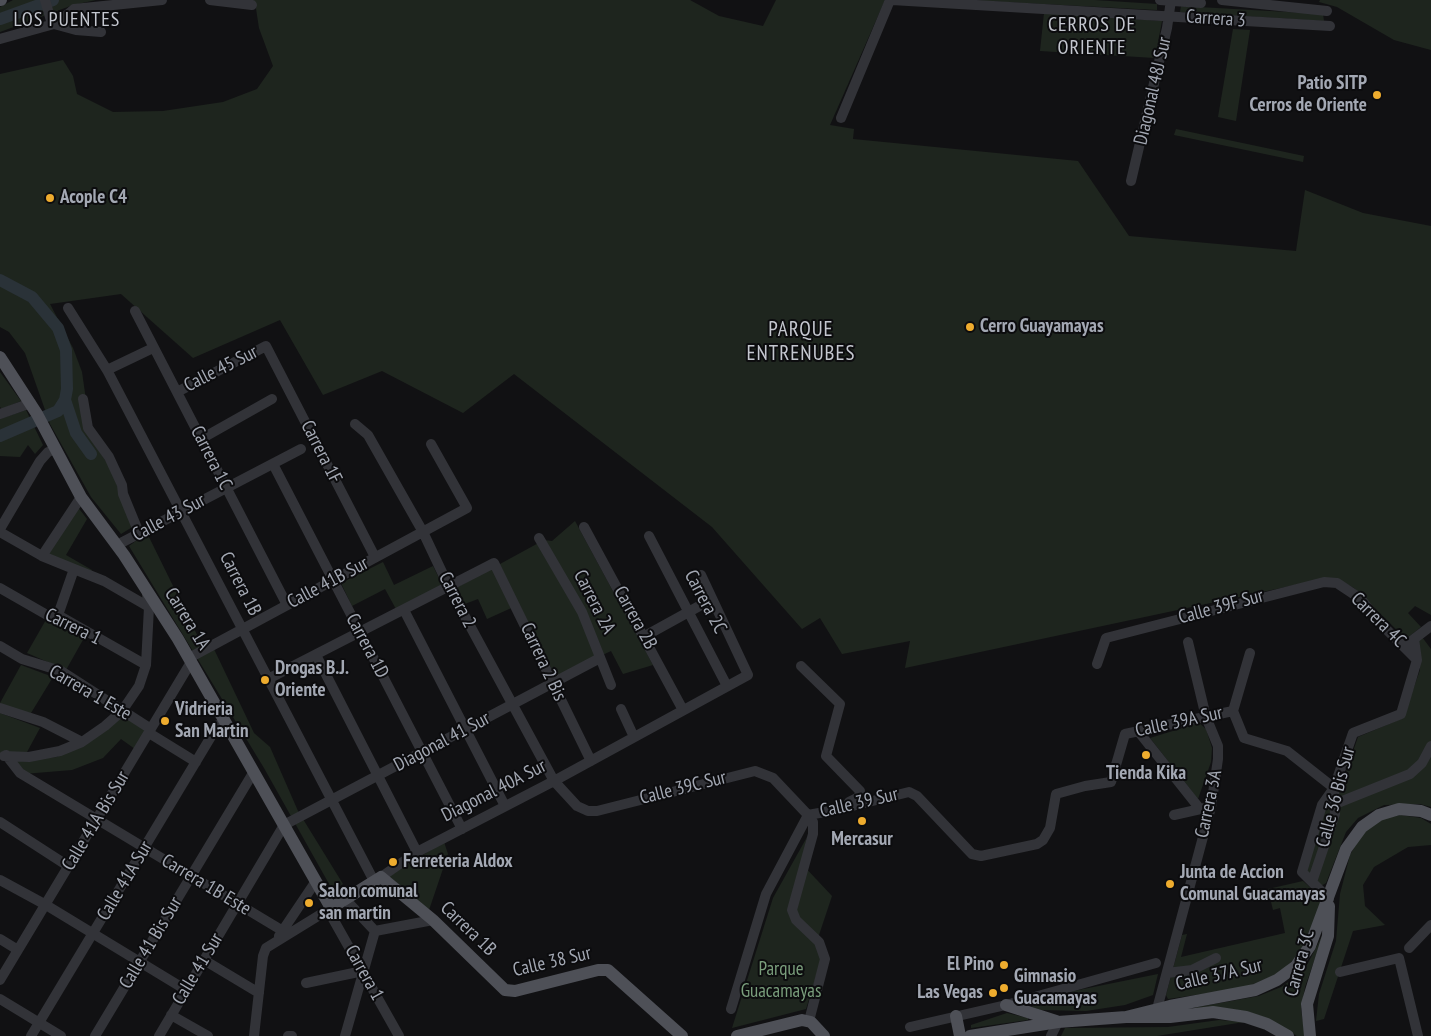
<!DOCTYPE html>
<html>
<head>
<meta charset="utf-8">
<style>
	body { margin:0 }
	canvas { display:block; background:#111113 }
</style>
</head>
<body>
<canvas width="1431" height="1036"></canvas>
<script>
const ctx = document.querySelector('canvas').getContext('2d');
ctx.lineJoin = 'round';
function fillPath(path, color) { ctx.fillStyle = color; ctx.fill(path, 'evenodd'); }
const shape = rows => new Path2D(rows.map(r => 'M' + r).join(''));
function strokePath(path, color, width, dash) { ctx.strokeStyle = color; ctx.lineWidth = width; ctx.lineCap = dash ? 'butt' : 'round'; ctx.setLineDash(dash || []); ctx.stroke(path); }
function write(font, color, halo, rows, align = 'center') {
  ctx.font = font + ' "PT Sans Narrow",sans-serif'; ctx.lineWidth = 4; ctx.setLineDash([]); ctx.textBaseline = 'middle'; ctx.strokeStyle = halo; ctx.fillStyle = color; for (const [text, x, y, turn = 0] of rows) {
    ctx.save(); ctx.translate(x, y); ctx.rotate((+turn || 0) * Math.PI / 180); ctx.textAlign = isNaN(turn) ? turn : align; if (halo) ctx.strokeText(text, 0, 0); ctx.fillText(text, 0, 0); ctx.restore();
  }
}
fillPath(shape([
	[13,0,119,0,96,0,73,5,0,32,0,7],
	[246,0,690,0,719,16,763,26,776,0,885,0,830,125,854,129,853,139,1078,161,1129,236,1296,251,1305,190,1363,213,1431,226,1431,615,1415,606,1408,613,1421,627,1406,639,1354,588,1343,582,1328,578,905,668,910,641,842,654,820,618,802,629,712,527,514,374,463,413,382,371,323,395,280,320,193,358,121,294,50,304,73,348,82,372,86,400,86,429,110,468,134,526,121,534,91,497,50,424,25,353,9,332,0,327,0,74,63,60,73,76,77,94,113,112,163,111,223,102,257,89,273,66,259,28,255,2],
	[967,0,1094,0,1157,4,1157,10],
	[1320,0,1431,0,1431,50,1394,40,1337,7,1319,2],
	[1181,6,1323,14,1324,21,1180,12],
	[1044,13,1162,21,1155,58,1040,51],
	[1233,29,1250,30,1236,121,1218,117],
	[1176,129,1304,156,1303,162,1174,135],
	[0,372,21,401,2,409,0,407],
	[26,410,43,445,35,454,28,445,20,457,0,456,0,419],
	[77,506,87,519,66,555,92,570,90,573,48,554],
	[575,521,653,665,623,674,611,651,556,677,518,605,487,619,478,599,462,605,456,588,544,540,552,541],
	[147,533,205,651,213,647,254,733,270,747,298,811,343,884,333,891,264,768,129,546],
	[383,562,394,585,433,566,443,586,396,609,385,589,352,606,341,583],
	[47,618,84,638,66,670,27,653],
	[1422,637,1431,649,1431,807,1420,804,1384,805,1358,818,1346,832,1326,883,1321,886,1316,879,1339,792,1358,737,1403,718,1420,670,1418,641],
	[21,665,53,677,31,713,14,711,0,703],
	[0,713,40,728,27,752,0,753],
	[124,714,147,730,135,749,121,739,103,758,72,770,23,774,13,760,57,757],
	[1199,723,1206,729,1212,748,1211,762,1198,799,1150,738],
	[1331,795,1331,814,1310,877,1305,870,1320,814],
	[1400,815,1421,818,1431,824,1431,845,1408,847,1374,867,1363,885,1365,906,1385,925,1353,931,1324,1019,1316,1021,1319,994,1336,941,1340,894,1350,855,1362,833,1377,820],
	[807,837,801,863,832,896,816,944,823,954,806,1009,732,1028,773,898],
	[444,842,448,854,429,910,389,876],
	[1303,881,1323,899,1303,950,1280,973,1244,988,1168,999,1166,995,1182,935,1187,934,1181,957,1285,933,1280,908,1273,910,1268,889],
	[1324,932,1305,987,1301,1009,1305,1036,1297,1036,1281,1026,1237,1010,1192,1008,1259,996,1281,987,1294,978,1308,963],
	[1158,974,1153,995,1125,1005,1086,1011,1041,1010,1032,1007,1033,1004,1049,996],
	[1007,1013,1028,1018,1028,1020,971,1028,971,1025],
	[1219,1020,1244,1022,1157,1036,1061,1036,1065,1028,1168,1027]
]), '#1e251e');
strokePath(shape([
	[0,19,53,0],
	[0,280,32,297,58,328,66,350,67,389,65,400,58,411,0,436],
	[65,400,76,433,91,454]
]), '#2a3238', 12);
strokePath(shape([
	[45,0,52,24],
	[210,0,252,5],
	[892,0,1330,26],
	[1160,0,1201,3],
	[1222,0,1327,11],
	[56,24,74,9,162,0],
	[0,39,54,24,76,30,101,32],
	[841,118,890,0],
	[1131,181,1167,28,1171,0],
	[68,308,107,370,374,881],
	[135,311,287,605],
	[107,370,153,348],
	[177,392,266,346,375,557],
	[83,399,88,428,109,457,122,485,123,494,139,533],
	[0,414,31,403],
	[355,424,368,435,423,532,449,587,554,781,577,806,588,811,597,811,755,771,773,778,808,815,813,822,813,834,792,910,796,920,819,942,825,959,809,1021],
	[201,439,272,399],
	[273,464,462,829],
	[584,527,683,710],
	[0,529,40,461,48,452,55,449],
	[0,532,42,556,74,569],
	[649,536,727,686],
	[539,538,582,612,611,685],
	[117,545,301,449],
	[42,556,81,497],
	[0,588,47,615,58,615,146,665],
	[404,610,505,806],
	[58,615,74,569,104,581,149,607],
	[645,636,712,599],
	[1410,642,1431,626],
	[0,646,22,659,61,671,151,729],
	[316,655,417,852],
	[189,658,467,508,431,444],
	[1097,664,1106,638,1324,582,1337,583,1361,599,1378,621,1417,660],
	[801,666,840,704,826,756,860,791,859,797,849,802],
	[268,679,494,563,591,761],
	[0,708,43,722,82,742],
	[621,709,634,737],
	[1233,711,1244,738,1287,751,1334,788,1322,805,1302,872,1329,899],
	[1233,711,1250,653],
	[1138,731,1200,809],
	[149,733,196,762],
	[6,755,20,773,283,931],
	[4,756,29,757,60,751,82,742,105,726,122,711,139,686,146,665,149,607,147,594],
	[1335,804,1410,774,1422,763,1431,746],
	[808,815,836,810,909,792,917,796,972,854,981,856,1037,844,1043,840,1050,828,1056,794,1085,786,1111,782,1125,734,1233,711],
	[1174,815,1205,808],
	[0,822,68,866],
	[381,877,417,852,554,781,748,675,701,575],
	[0,880,46,905,186,990],
	[1312,882,1335,814,1334,788,1353,733,1401,714,1417,660,1414,639],
	[345,899,375,931],
	[328,910,399,1036],
	[375,931,433,920],
	[279,936,316,881],
	[0,939,18,950],
	[1409,948,1431,925],
	[204,960,259,993],
	[1340,972,1399,958,1418,1036],
	[1167,973,1192,970,1216,958],
	[0,980,191,662],
	[306,983,363,971],
	[0,999,61,1036],
	[731,1009,766,894,808,815],
	[1157,1009,1211,807,1218,759,1218,746,1206,717,1188,642],
	[171,1015,208,1036],
	[910,1027,1006,1005,1156,963],
	[31,1036,218,725],
	[95,1036,253,773],
	[159,1036,284,825,600,658],
	[254,1036,263,956,266,948,331,908],
	[288,1036,292,1036],
	[345,1036,375,931],
	[1051,1036,1058,1022]
]), '#323338', 10);
strokePath(shape([
	[0,0,1,0],
	[0,357,37,414,81,497,124,555,178,639,331,908,381,877,433,920,505,990,515,991,598,970,608,970,682,1036],
	[1006,1005,1056,1021],
	[956,1016,960,1036],
	[1126,1017,1170,1006,1255,990,1277,980,1296,966,1310,946,1346,849,1362,827,1379,815,1399,809,1421,811,1431,815],
	[737,1036,802,1020,811,1022,824,1036],
	[970,1036,1058,1022,1126,1017,1170,1017,1213,1012,1246,1017,1267,1024,1288,1036],
	[1310,1036,1307,1004,1328,936,1329,906]
]), '#4e5057', 12);
for (const [x, y, r, color] of [
	[1377,95,5,"#eeac2e"],
	[50,198,5,"#eeac2e"],
	[970,327,5,"#eeac2e"],
	[265,680,5,"#eeac2e"],
	[165,721,5,"#eeac2e"],
	[1146,755,5,"#eeac2e"],
	[862,821,5,"#eeac2e"],
	[393,862,5,"#eeac2e"],
	[1170,884,5,"#eeac2e"],
	[309,903,5,"#eeac2e"],
	[1004,965,5,"#eeac2e"],
	[1004,988,5,"#eeac2e"],
	[993,993,5,"#eeac2e"]
]) { const dot = new Path2D(); dot.arc(x, y, r, 0, 2 * Math.PI); ctx.fillStyle = color; ctx.fill(dot); strokePath(dot, '#0c0c0e', 2); }
write('19px', '#a3a8b3', '#0c0c0e', [
	["Carrera 3",1216,19,4],
	["Diagonal 48J Sur",1153,91,-77],
	["Calle 45 Sur",221,369,-27],
	["Carrera 1F",321,452,63],
	["Carrera 1C",211,458,63],
	["Calle 43 Sur",169,518,-28],
	["Calle 41B Sur",328,583,-28],
	["Carrera 1B",240,584,63],
	["Carrera 2",457,600,63],
	["Carrera 2A",594,602,63],
	["Carrera 2C",705,602,62],
	["Calle 39F Sur",1221,607,-15],
	["Carrera 2B",635,618,61],
	["Carrera 1A",187,619,58],
	["Carrera 4C",1378,620,45],
	["Carrera 1",73,627,26],
	["Carrera 1D",367,646,62],
	["Carrera 2 Bis",543,662,65],
	["Carrera 1 Este",90,693,30],
	["Calle 39A Sur",1179,722,-12],
	["Diagonal 41 Sur",442,742,-28],
	["Calle 39C Sur",683,788,-14],
	["Diagonal 40A Sur",494,791,-27],
	["Calle 36 Bis Sur",1336,797,-75],
	["Calle 39 Sur",859,803,-13],
	["Carrera 3A",1209,804,-78],
	["Calle 41A Bis Sur",96,821,-59],
	["Calle 41A Sur",125,881,-59],
	["Carrera 1B Este",206,885,31],
	["Carrera 1B",468,929,44],
	["Calle 41 Bis Sur",151,943,-59],
	["Calle 38 Sur",552,962,-13],
	["Carrera 3C",1300,963,-75],
	["Calle 41 Sur",198,969,-59],
	["Carrera 1",364,973,61],
	["Calle 37A Sur",1219,975,-13]
]);
write('bold 19px', '#a3a8b3', '#0c0c0e', [
	["Patio SITP",1367,84,"right"],
	["Cerros de Oriente",1367,106,"right"],
	["Acople C4",60,198],
	["Cerro Guayamayas",980,327],
	["Drogas B.J.",275,669],
	["Oriente",275,691],
	["Vidrieria",175,710],
	["San Martin",175,732],
	["Tienda Kika",1146,774,"center"],
	["Mercasur",862,840,"center"],
	["Ferreteria Aldox",403,862],
	["Junta de Accion",1180,873],
	["Comunal Guacamayas",1180,895],
	["Salon comunal",319,892],
	["san martin",319,914],
	["El Pino",994,965,"right"],
	["Gimnasio",1014,977],
	["Guacamayas",1014,999],
	["Las Vegas",983,993,"right"]
], 'left');
write('19px', '#7a9e7c', '#0c0c0e', [
	["Parque",781,970],
	["Guacamayas",781,992]
]);
ctx.letterSpacing = '1px';
write('20px', '#c4c7cf', '#0c0c0e', [
	["LOS PUENTES",67,20],
	["CERROS DE",1092,25],
	["ORIENTE",1092,48]
]);
ctx.letterSpacing = '0px';
ctx.letterSpacing = '1px';
write('21px', '#c4c7cf', '#0c0c0e', [
	["PARQUE",801,330],
	["ENTRENUBES",801,354]
]);
ctx.letterSpacing = '0px';
</script>
</body>
</html>
